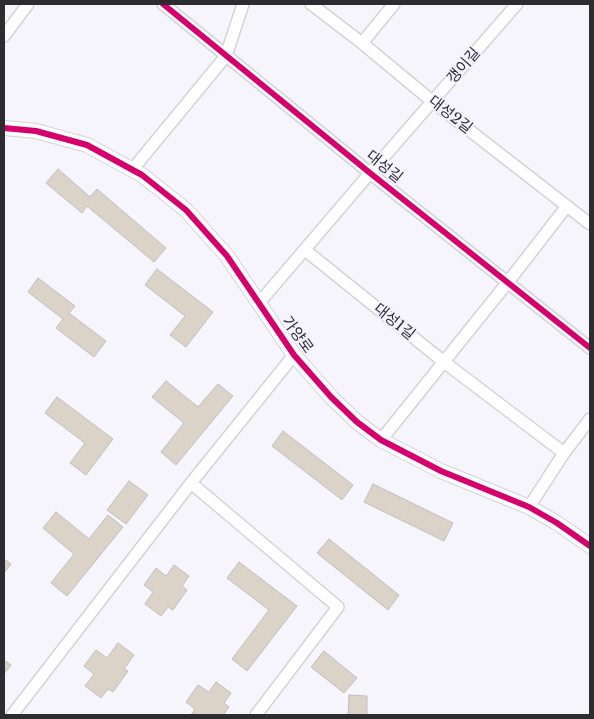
<!DOCTYPE html>
<html>
<head>
<meta charset="utf-8">
<style>
	body { margin:0 }
	#map { position:relative; width:594px; height:719px; overflow:hidden; background:#f6f5fc; font-family:"Libre Baskerville",serif }
	canvas { display:block }
	.frame { position:absolute; inset:0; border:5px solid #2d2c31; pointer-events:none }
</style>
</head>
<body>
<div id="map">
<canvas width="594" height="719"></canvas>
<div class="frame"></div>
</div>
<script>
const ctx = document.querySelector('canvas').getContext('2d');
ctx.lineJoin = 'round';
function fillPath(path, color) { ctx.fillStyle = color; ctx.fill(path, 'evenodd'); }
const shape = rows => new Path2D(rows.map(r => 'M' + r).join(''));
function strokePath(path, color, width, dash) { ctx.strokeStyle = color; ctx.lineWidth = width; ctx.lineCap = dash ? 'butt' : 'round'; ctx.setLineDash(dash || []); ctx.stroke(path); }
function write(font, color, halo, rows, align = 'center') {
  ctx.font = font + ' "Libre Baskerville","Noto Sans KR",serif'; ctx.lineWidth = 4; ctx.setLineDash([]); ctx.textBaseline = 'middle'; ctx.strokeStyle = halo; ctx.fillStyle = color; for (const [text, x, y, turn = 0] of rows) {
    ctx.save(); ctx.translate(x, y); ctx.rotate((+turn || 0) * Math.PI / 180); ctx.textAlign = isNaN(turn) ? turn : align; if (halo) ctx.strokeText(text, 0, 0); ctx.fillText(text, 0, 0); ctx.restore();
  }
}
const building = shape([
	[58,169,90,197,97,189,166,248,154,262,87,206,82,213,46,183,58,169],
	[157,269,213,312,186,347,170,335,185,316,145,285,157,269],
	[38,278,75,306,69,313,106,341,94,357,56,328,63,319,28,292,38,278],
	[166,381,198,407,218,384,233,396,176,465,161,452,184,423,152,397,166,381],
	[57,397,113,439,86,475,70,463,85,443,45,413,57,397],
	[283,431,353,485,342,500,272,446,283,431],
	[129,481,148,495,126,524,107,510,129,481],
	[373,484,453,523,444,541,364,502,373,484],
	[56,512,89,539,108,515,123,527,67,596,51,583,74,554,43,528,56,512],
	[329,539,399,595,388,610,317,553,329,539],
	[4,559,11,564,4,573,4,559],
	[239,562,297,606,247,671,232,659,269,610,227,578,239,562],
	[174,565,189,576,182,586,187,590,173,610,168,607,161,616,145,604,153,592,144,585,156,568,166,576,174,565],
	[118,643,134,655,124,669,128,671,113,692,108,689,101,698,85,686,94,674,84,666,96,650,107,658,118,643],
	[324,651,357,678,344,693,311,667,324,651],
	[4,660,11,665,4,674,4,660],
	[216,682,231,693,224,703,229,707,223,715,191,715,195,709,186,702,198,685,209,692,216,682],
	[349,695,367,696,367,715,348,715,349,695]
]);
fillPath(building, '#dcd3c8');
strokePath(building, '#bfbdbf', 1);
const minor = shape([
	[163,4,370,173,590,348],
	[311,4,362,43,433,102,590,224],
	[4,36,28,4],
	[362,43,394,4],
	[132,170,226,56,243,4],
	[305,250,444,362,564,453],
	[259,303,370,173,517,4],
	[381,440,508,282,567,206],
	[191,483,338,607,256,715],
	[529,507,564,453,590,419],
	[12,715,191,483,294,355]
]);
const tertiary = shape([
	[4,128,36,131,87,145,142,175,186,210,227,256,294,355,331,397,357,422,381,440,441,471,529,507,557,523,590,546]
]);
strokePath(minor, '#d3d3d8', 14);
strokePath(tertiary, '#d3d3d8', 16);
strokePath(minor, '#fefeff', 11);
strokePath(tertiary, '#fefeff', 14);
strokePath(shape([
	[163,4,370,173,590,348],
	[4,128,36,131,87,145,142,175,186,210,227,256,294,355,331,397,357,422,381,440,441,471,529,507,557,523,590,546]
]), '#d6006c', 6);
write('15px', '#2d2c31', '#f4f2ff', [
	["갱이길",464,66,-49],
	["대성2길",450,115,38],
	["대성길",384,167,39],
	["대성1길",394,322,39],
	["가양로",297,335,54]
]);
</script>
</body>
</html>
